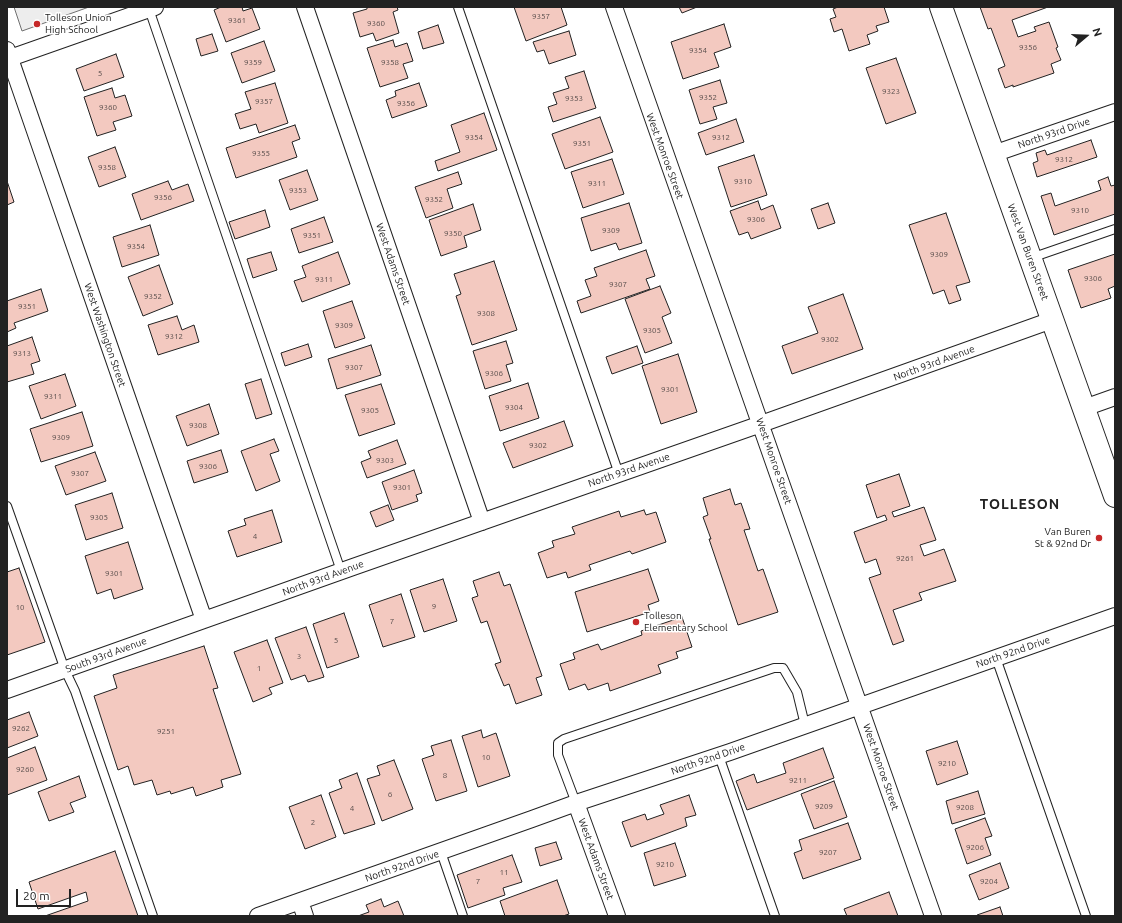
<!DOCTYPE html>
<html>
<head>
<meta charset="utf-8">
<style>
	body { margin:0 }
	#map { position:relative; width:1122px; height:923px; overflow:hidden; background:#fff; font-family:Ubuntu,sans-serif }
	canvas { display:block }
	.frame { position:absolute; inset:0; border:8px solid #222; pointer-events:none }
	.north { position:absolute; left:1066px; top:16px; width:40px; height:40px; -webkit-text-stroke:3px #fff; paint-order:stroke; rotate:71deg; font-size:11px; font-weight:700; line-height:16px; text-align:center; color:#222 }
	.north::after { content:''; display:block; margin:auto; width:14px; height:18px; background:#222; clip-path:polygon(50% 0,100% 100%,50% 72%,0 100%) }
	.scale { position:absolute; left:16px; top:889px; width:55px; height:18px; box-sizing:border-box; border:2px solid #222; border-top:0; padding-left:5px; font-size:12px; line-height:14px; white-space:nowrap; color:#222; -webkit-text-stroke:3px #fff; paint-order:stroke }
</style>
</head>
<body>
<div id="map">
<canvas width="1122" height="923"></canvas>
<div class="frame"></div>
<div class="north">N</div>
<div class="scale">20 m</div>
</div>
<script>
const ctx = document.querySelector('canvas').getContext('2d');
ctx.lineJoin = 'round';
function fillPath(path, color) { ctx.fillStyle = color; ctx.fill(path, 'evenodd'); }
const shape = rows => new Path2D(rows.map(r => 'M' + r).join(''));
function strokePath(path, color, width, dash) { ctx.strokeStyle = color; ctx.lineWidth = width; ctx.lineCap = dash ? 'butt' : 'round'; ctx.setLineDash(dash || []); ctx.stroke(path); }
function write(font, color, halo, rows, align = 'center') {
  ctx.font = font + ' Ubuntu,sans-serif'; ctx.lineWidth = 3; ctx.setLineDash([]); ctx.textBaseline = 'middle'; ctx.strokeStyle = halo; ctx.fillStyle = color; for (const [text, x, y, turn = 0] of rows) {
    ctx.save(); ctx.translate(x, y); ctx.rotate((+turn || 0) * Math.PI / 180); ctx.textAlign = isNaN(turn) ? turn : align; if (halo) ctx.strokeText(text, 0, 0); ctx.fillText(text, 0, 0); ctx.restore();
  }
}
const parking = shape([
	[14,7,89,7,22,31,14,7]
]);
fillPath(parking, '#ededed');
strokePath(parking, '#6f6f6f', 1);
const building = shape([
	[221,7,242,7,243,11,252,8,260,29,226,42,214,10,221,7],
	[367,7,397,7,398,10,393,12,399,33,376,41,373,33,360,37,353,13,367,9,367,7],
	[514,7,561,7,567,25,526,41,514,7],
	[679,7,697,7,682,13,679,7],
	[838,7,884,7,889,22,876,26,878,31,867,35,870,44,849,51,842,29,834,32,830,19,836,17,833,9,838,7],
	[980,7,1048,7,1012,20,1018,37,1036,31,1034,27,1049,22,1058,47,1056,48,1061,60,1051,64,1054,73,1013,87,1013,85,1005,88,998,69,1005,66,991,28,988,29,980,7],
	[724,24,731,47,714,53,719,67,683,79,671,42,724,24],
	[438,25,444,43,423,49,418,32,438,25],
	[569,31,576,55,549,64,544,50,537,52,533,42,569,31],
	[212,34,218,51,201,56,196,39,212,34],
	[393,40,395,47,407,43,413,61,403,64,408,78,380,87,367,48,393,40],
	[264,41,275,71,242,83,231,53,264,41],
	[116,54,124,77,84,91,76,69,116,54],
	[896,58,916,113,886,124,866,68,896,58],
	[584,71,596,108,553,122,548,107,557,104,553,93,569,88,565,77,584,71],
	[720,80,727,103,713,107,717,119,700,124,689,90,720,80],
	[275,83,288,123,259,133,256,124,240,129,235,114,251,109,245,92,275,83],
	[419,83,427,106,392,118,386,100,396,96,395,91,419,83],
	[112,88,115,98,125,95,132,116,113,122,116,130,97,136,84,97,112,88],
	[484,113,497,150,438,171,435,161,460,152,451,125,484,113],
	[600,117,613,152,565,169,552,134,600,117],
	[736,119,744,142,706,155,698,133,736,119],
	[295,125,300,139,292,142,297,157,236,178,226,148,295,125],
	[1091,140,1097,157,1037,177,1033,163,1038,161,1036,153,1045,150,1047,155,1091,140],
	[115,147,126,177,99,187,88,157,115,147],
	[754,155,767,195,731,207,718,167,754,155],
	[612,159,624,194,583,208,571,172,612,159],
	[307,170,318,200,290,210,279,180,307,170],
	[458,172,462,184,447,189,453,208,426,218,415,187,458,172],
	[1108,177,1111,186,1115,185,1115,214,1054,235,1041,196,1051,193,1055,206,1101,190,1098,181,1108,177],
	[7,181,14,202,7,205,7,181],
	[168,181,172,190,188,184,194,201,141,220,132,194,168,181],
	[758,201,761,210,773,205,781,228,751,239,748,232,739,235,730,211,758,201],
	[629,203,642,243,619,250,616,243,591,251,581,218,629,203],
	[828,203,835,223,818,229,811,209,828,203],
	[473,204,481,230,464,236,467,247,441,256,429,220,473,204],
	[265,210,270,227,235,239,229,222,265,210],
	[946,213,970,282,956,286,961,300,949,304,944,290,933,294,909,225,946,213],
	[324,217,333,242,299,253,291,229,324,217],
	[150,225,159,255,122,267,113,237,150,225],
	[646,250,655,276,646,279,650,289,581,313,577,301,591,296,585,280,597,276,594,268,646,250],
	[271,252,277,270,253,278,247,259,271,252],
	[338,252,350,284,302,302,294,281,306,277,302,266,338,252],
	[1115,254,1115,286,1108,289,1111,298,1081,308,1068,270,1115,254],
	[494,261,517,330,472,345,456,296,461,294,454,274,494,261],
	[159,265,173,304,143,316,128,277,159,265],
	[660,286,671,313,662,317,672,343,645,353,625,299,660,286],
	[41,289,48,311,14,323,16,328,7,332,7,301,41,289],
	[843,294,863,349,792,374,782,346,818,333,808,307,843,294],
	[352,301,365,338,335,348,323,311,352,301],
	[177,316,182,330,194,325,199,342,158,355,148,325,177,316],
	[32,337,40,361,31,364,34,374,7,382,7,346,32,337],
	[506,341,513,363,506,365,511,381,485,389,473,351,506,341],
	[308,344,312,357,285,366,281,353,308,344],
	[371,345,381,375,337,389,328,359,371,345],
	[637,346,643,363,612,374,606,357,637,346],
	[678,354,697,412,661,424,642,366,678,354],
	[65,374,76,406,41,419,29,386,65,374],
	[261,379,272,414,256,419,245,384,261,379],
	[528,383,539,418,500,431,489,396,528,383],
	[381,384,395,424,359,436,345,395,381,384],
	[209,404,219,434,187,446,176,416,209,404],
	[82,412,93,446,41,462,30,429,82,412],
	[564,421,573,446,513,468,503,443,564,421],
	[274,439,279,451,270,454,280,481,256,491,241,451,274,439],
	[397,440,406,464,367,478,361,462,371,458,368,451,397,440],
	[221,450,228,472,194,483,187,461,221,450],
	[95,452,106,481,66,495,55,466,95,452],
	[414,470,422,493,416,495,418,501,392,510,382,482,414,470],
	[899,474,910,506,892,512,894,517,924,507,936,540,920,545,924,556,944,549,956,581,919,593,922,600,893,610,904,641,893,645,869,578,881,574,876,559,865,563,854,532,887,520,885,515,877,518,866,485,899,474],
	[730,489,735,505,741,503,750,529,744,530,758,571,763,569,778,612,738,625,709,539,711,539,703,517,708,515,703,498,730,489],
	[112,493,123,528,86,540,75,505,112,493],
	[388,505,394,520,376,527,370,512,388,505],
	[272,510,282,542,237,557,228,531,246,525,244,519,272,510],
	[644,510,646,515,656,512,666,542,632,554,630,551,589,565,591,570,568,578,566,572,547,578,538,553,554,547,552,541,575,534,572,527,619,511,621,517,644,510],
	[128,542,143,589,114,599,111,589,97,594,85,556,128,542],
	[19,568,45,642,7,655,7,572,19,568],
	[648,569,659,601,648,605,650,612,587,632,575,592,648,569],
	[499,572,504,586,510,584,542,676,536,678,542,695,516,704,509,684,504,686,495,664,501,662,487,621,481,623,472,598,478,596,473,581,499,572],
	[443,579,457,621,424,632,410,590,443,579],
	[401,594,415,637,383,647,369,605,401,594],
	[344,613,359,657,327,668,313,624,344,613],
	[682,617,692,647,676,652,678,658,658,665,661,673,610,691,608,683,588,690,585,684,569,690,560,664,575,659,573,653,598,644,601,650,642,635,641,631,682,617],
	[306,627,324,677,308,682,305,675,291,680,275,638,306,627],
	[267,640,283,683,269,688,272,694,253,702,234,652,267,640],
	[204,646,218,688,213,689,241,774,221,780,223,787,196,796,193,787,171,794,170,791,157,795,152,780,134,785,128,766,118,770,94,696,117,688,113,675,204,646],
	[29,712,38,736,7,748,7,720,29,712],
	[481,730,483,738,496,733,510,776,478,787,462,736,481,730],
	[451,740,467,791,436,801,422,759,434,755,431,746,451,740],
	[957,741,968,774,937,785,926,751,957,741],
	[35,747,47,780,7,795,7,758,35,747],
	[823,748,834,778,747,810,736,781,754,774,757,783,786,773,783,763,823,748],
	[394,760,413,809,382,821,367,779,380,775,377,766,394,760],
	[357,773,375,824,344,834,329,793,342,788,339,780,357,773],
	[79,776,86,797,70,803,74,812,49,821,38,792,79,776],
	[834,781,847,817,814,829,801,794,834,781],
	[978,791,985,814,952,824,946,801,978,791],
	[321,795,336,837,305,849,289,807,321,795],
	[689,795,696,815,685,818,687,826,631,847,622,822,645,814,647,820,664,814,660,805,689,795],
	[985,818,992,836,985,838,991,855,967,864,955,829,985,818],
	[848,823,861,859,803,879,794,853,802,850,799,840,848,823],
	[556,842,562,859,540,866,535,848,556,842],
	[675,843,686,876,654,886,644,853,675,843],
	[115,851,138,916,45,916,88,901,86,892,38,909,29,882,115,851],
	[512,855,522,882,503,888,505,895,468,908,457,875,512,855],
	[1000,863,1009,888,979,900,969,875,1000,863],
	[557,880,569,914,563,916,505,916,500,901,557,880],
	[889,892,898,916,847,916,844,909,889,892],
	[381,899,384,907,398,901,404,916,358,916,369,912,366,905,381,899],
	[1000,907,1003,916,978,916,977,915,1000,907]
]);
fillPath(building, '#f3c9c0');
strokePath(building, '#222', 1);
const service = shape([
	[458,7,619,474],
	[149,9,341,571],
	[1031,258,1115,229],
	[7,506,65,670,75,691,153,916],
	[996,658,1086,916],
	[719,756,775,916],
	[576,803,558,755,558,743,564,739,774,668,783,668,797,692,805,725],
	[441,852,463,916]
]);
const minor = shape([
	[305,7,482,522],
	[614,7,933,916],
	[7,50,204,620],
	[10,58,155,7],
	[993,154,1115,112],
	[1084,408,1115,397],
	[7,690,353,567,761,424,1052,320],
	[576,803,617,916],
	[300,901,305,916],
	[258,916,532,819,576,803,730,752,1115,616]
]);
const primary = shape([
	[941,7,1115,496]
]);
strokePath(service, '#222', 10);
strokePath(minor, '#222', 18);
strokePath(primary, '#222', 24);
strokePath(service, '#fff', 8);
strokePath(minor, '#fff', 16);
strokePath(primary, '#fff', 22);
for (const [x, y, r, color] of [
	[37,24,4,"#c62828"],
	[1099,538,4,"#c62828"],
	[636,622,4,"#c62828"]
]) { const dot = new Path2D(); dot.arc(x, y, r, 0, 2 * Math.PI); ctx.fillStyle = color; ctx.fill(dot); strokePath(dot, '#fff', 1.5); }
write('8px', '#564c4a', null, [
	["9357",541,16],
	["9361",237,20],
	["9360",376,23],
	["9356",1028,47],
	["9354",698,50],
	["9359",253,62],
	["9358",390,62],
	["5",100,73],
	["9323",891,91],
	["9352",708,97],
	["9353",574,98],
	["9357",264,101],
	["9356",406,103],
	["9360",108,107],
	["9354",474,137],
	["9312",721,137],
	["9351",582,143],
	["9355",261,153],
	["9312",1064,159],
	["9358",107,167],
	["9310",743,181],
	["9311",597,183],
	["9353",298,190],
	["9356",163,197],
	["9352",434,199],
	["9310",1080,210],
	["9306",756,219],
	["9309",611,230],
	["9350",453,233],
	["9351",312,235],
	["9354",136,246],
	["9309",939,254],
	["9306",1093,278],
	["9311",324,279],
	["9307",618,284],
	["9352",153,296],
	["9351",27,306],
	["9308",486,313],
	["9309",344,325],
	["9305",652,330],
	["9312",174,336],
	["9302",830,339],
	["9313",22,353],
	["9307",354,367],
	["9306",494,373],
	["9301",670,389],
	["9311",53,396],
	["9304",514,407],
	["9305",370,410],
	["9308",198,425],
	["9309",61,437],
	["9302",538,445],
	["9303",385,460],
	["9306",208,466],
	["9307",80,473],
	["9301",402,487],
	["9305",99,517],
	["4",255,536],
	["9261",905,558],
	["9301",114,573],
	["9",434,606],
	["10",20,607],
	["7",392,621],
	["5",336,640],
	["3",299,656],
	["1",259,668],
	["9262",21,728],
	["9251",166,731],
	["10",486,757],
	["9210",947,763],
	["9260",25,769],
	["8",445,775],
	["9211",798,780],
	["6",390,794],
	["9209",824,806],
	["9208",965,807],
	["4",352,808],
	["2",313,822],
	["9206",975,847],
	["9207",828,852],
	["9210",665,864],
	["11",504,872],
	["7",478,881],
	["9204",989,881]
]);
write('10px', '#222', '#fff', [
	["Tolleson Union",45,18],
	["High School",45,30],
	["Van Buren",1091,532,"right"],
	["St & 92nd Dr",1091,544,"right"],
	["Tolleson",644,616],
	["Elementary School",644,628]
], 'left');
write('10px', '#222', '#fff', [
	["North 93rd Drive",1054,133,-19],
	["West Monroe Street",665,156,70],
	["West Van Buren Street",1028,252,70],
	["West Adams Street",393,264,71],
	["West Washington Street",105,335,71],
	["North 93rd Avenue",934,363,-20],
	["West Monroe Street",774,461,71],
	["North 93rd Avenue",629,470,-19],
	["North 93rd Avenue",323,578,-20],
	["North 92nd Drive",1013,652,-19],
	["South 93rd Avenue",106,655,-20],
	["North 92nd Drive",708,759,-19],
	["West Monroe Street",881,767,71],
	["West Adams Street",596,859,70],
	["North 92nd Drive",402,866,-19]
]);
ctx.letterSpacing = '1px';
write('bold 14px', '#222', '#fff', [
	["TOLLESON",1020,504]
]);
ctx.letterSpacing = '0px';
</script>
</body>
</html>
